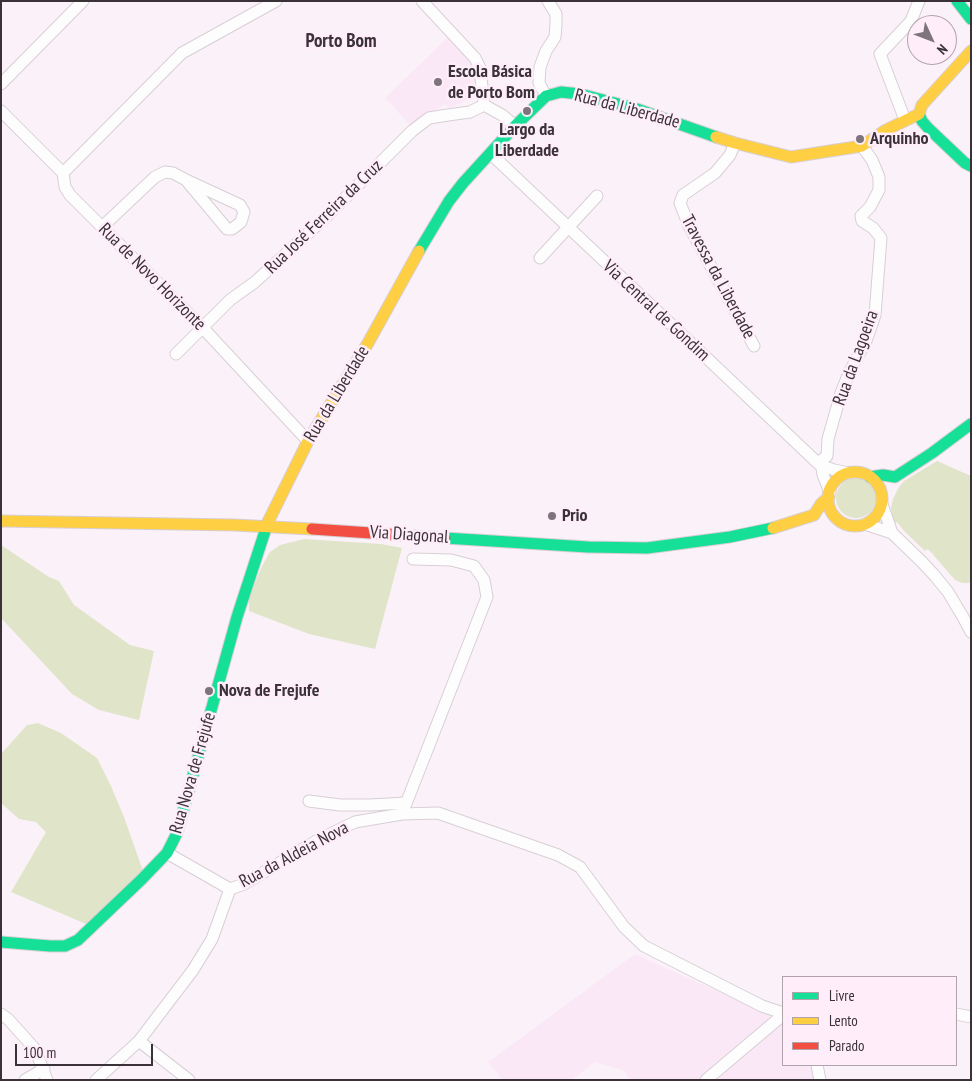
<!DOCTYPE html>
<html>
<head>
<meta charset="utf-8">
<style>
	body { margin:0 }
	#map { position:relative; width:972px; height:1081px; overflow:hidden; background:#fbf2f9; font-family:"PT Sans Narrow",sans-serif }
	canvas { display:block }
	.frame { position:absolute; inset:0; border:2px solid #3a3238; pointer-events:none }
	.legend { position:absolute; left:782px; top:976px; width:175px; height:90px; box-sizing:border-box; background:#ffeefa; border:1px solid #b0a3ac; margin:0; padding:6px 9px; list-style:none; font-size:15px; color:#3a3238 }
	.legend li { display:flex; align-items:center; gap:10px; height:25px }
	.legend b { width:25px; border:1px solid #b0a3ac }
	.north { position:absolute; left:907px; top:15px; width:50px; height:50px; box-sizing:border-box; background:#ffeefa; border:1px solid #b0a3ac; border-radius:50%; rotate:133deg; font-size:14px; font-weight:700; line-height:20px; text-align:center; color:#3a3238 }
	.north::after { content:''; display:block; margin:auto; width:18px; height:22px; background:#7e757c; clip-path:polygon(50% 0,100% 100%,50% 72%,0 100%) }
	.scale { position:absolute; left:15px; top:1044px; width:138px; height:22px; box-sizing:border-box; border:2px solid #3a3238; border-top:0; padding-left:6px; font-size:15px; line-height:18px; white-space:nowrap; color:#3a3238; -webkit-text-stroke:4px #ffeefa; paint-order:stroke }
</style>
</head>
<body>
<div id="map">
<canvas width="972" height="1081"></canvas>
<div class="frame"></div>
<ul class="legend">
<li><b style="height:6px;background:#16e098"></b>Livre</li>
<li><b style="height:6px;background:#ffcf43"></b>Lento</li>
<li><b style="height:6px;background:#f24e42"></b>Parado</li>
</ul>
<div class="north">N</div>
<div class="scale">100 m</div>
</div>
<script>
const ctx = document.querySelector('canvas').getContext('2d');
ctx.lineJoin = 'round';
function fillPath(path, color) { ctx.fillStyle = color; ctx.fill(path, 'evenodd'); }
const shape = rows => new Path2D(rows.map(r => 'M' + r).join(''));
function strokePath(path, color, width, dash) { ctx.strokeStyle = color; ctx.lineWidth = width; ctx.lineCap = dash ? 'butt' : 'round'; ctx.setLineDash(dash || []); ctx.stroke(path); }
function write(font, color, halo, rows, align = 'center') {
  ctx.font = font + ' "PT Sans Narrow",sans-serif'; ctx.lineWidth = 5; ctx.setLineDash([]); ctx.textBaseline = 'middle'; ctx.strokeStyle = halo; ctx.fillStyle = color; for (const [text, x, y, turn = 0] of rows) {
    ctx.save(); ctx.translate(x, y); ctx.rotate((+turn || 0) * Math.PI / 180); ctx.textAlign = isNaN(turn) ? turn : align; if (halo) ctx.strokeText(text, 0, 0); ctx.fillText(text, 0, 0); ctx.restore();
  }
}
fillPath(shape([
	[448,37,469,58,474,67,475,80,473,89,471,94,465,101,450,108,445,104,440,108,421,117,410,125,385,98],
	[635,954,770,1015,783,1020,783,1065,813,1065,815,1080,629,1080,625,1071,595,1062,572,1080,502,1080,488,1062]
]), '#fbe8f6');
fillPath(shape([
	[937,461,971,476,971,582,968,583,962,583,955,580,930,551,927,549,925,551,904,531,897,522,895,523,892,516,891,508,893,499,899,487,904,481],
	'836 498a20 20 0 1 1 40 0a20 20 0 1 1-40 0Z',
	[304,539,381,544,402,548,375,649,309,634,249,611,249,597,262,566,270,552,280,545],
	[1,545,49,577,59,581,74,605,130,645,154,651,139,720,99,710,72,694,1,618],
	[38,723,61,733,97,758,110,784,124,817,143,871,86,924,11,892,46,832,36,822,19,819,1,803,1,754,27,725]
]), '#e0e4c8');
const street = shape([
	[422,1,475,58,480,68,484,105],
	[1,84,83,1],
	[546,96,539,83,540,67,546,51,555,37,556,24,556,14,548,1],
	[484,105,502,115,515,126],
	[1,111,63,173,65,187,70,195,202,327,308,441],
	[905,120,880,54,911,21,919,1],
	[735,143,730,155,715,173,683,195,680,203,689,226,754,346],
	[491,154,822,467,823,475,830,492],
	[63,173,182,53,276,1],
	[102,227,155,177,165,172,173,173,186,180,227,229,232,229,241,222,244,212,240,205,186,180],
	[540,258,597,196],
	[176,354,230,300,255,282,328,215,412,131,429,118,448,115,470,112,484,105],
	[818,463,827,456,828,439,841,393,849,373,866,341,875,315,881,238,873,228,862,221,861,216,870,207,879,190,879,177,872,160,862,146],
	[822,467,829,468,834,470,849,473],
	[882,504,892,533],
	[865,524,892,533,922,562,935,576,948,592,963,617,971,632],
	[309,801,340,805,370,805,406,803],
	[402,814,487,597,484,580,474,566,451,560,413,559],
	[167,853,230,889],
	[230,889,244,884,318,840,355,822,402,814,438,813,558,855,580,867,624,927,644,946,762,1006,783,1013],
	[1,1014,8,1019,35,1049,47,1080],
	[956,1014,971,1017],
	[139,1041,189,1080],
	[817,1065,820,1080],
	[25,1080,44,1069],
	[96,1080,139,1041,193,970,212,939,230,889],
	[706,1080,783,1015]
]);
const fast = shape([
	[957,1,971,19],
	[919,114,922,121,928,128,965,163,971,166],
	[419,251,449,201,463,183,515,126,546,96,561,92,580,94,634,108,716,137],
	[870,477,883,475,895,477,932,453,971,424],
	[445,538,588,547,647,548,730,537,773,528],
	[1,942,50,946,65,946,78,940,142,879,167,853,177,833,237,617,268,522]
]);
const slow = shape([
	[716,137,735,143,791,157,862,146,886,130,919,114,922,105,971,51],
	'828 499a27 27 0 1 1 54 0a27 27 0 1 1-54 0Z',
	[1,521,234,525,312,529],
	[268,522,308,441,368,343,419,251],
	[773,528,814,515,821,504,829,497]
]);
const jam = shape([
	[312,529,445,538]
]);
strokePath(street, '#d7cfd4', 13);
strokePath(fast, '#d7cfd4', 13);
strokePath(slow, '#d7cfd4', 13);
strokePath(jam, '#d7cfd4', 13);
strokePath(street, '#fefdfe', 11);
strokePath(fast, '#16e098', 11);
strokePath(slow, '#ffcf43', 11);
strokePath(jam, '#f24e42', 11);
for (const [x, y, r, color] of [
	[438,82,5,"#7e757c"],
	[527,111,5,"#7e757c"],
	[860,139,5,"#7e757c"],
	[552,516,5,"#7e757c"],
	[209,691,5,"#7e757c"]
]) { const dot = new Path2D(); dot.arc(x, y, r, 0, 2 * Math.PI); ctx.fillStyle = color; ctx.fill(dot); strokePath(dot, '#ffeefa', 2); }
write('bold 18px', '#3a3238', '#ffeefa', [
	["Escola Básica",448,72],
	["de Porto Bom",448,93],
	["Largo da",527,130,"center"],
	["Liberdade",527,151,"center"],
	["Arquinho",870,139],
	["Prio",562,516],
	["Nova de Frejufe",219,691]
], 'left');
write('18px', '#3a3238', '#ffeefa', [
	["Rua da Liberdade",627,109,15],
	["Rua José Ferreira da Cruz",324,217,-44],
	["Rua de Novo Horizonte",152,277,45],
	["Travessa da Liberdade",718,277,62],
	["Via Central de Gondim",656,311,43],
	["Rua da Lagoeira",856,358,-70],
	["Rua da Liberdade",337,394,-59],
	["Via Diagonal",409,535,4],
	["Rua Nova de Frejufe",193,773,-74],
	["Rua da Aldeia Nova",294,855,-28]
]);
write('bold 19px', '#3a3238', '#ffeefa', [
	["Porto Bom",341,42]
]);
</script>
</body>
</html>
